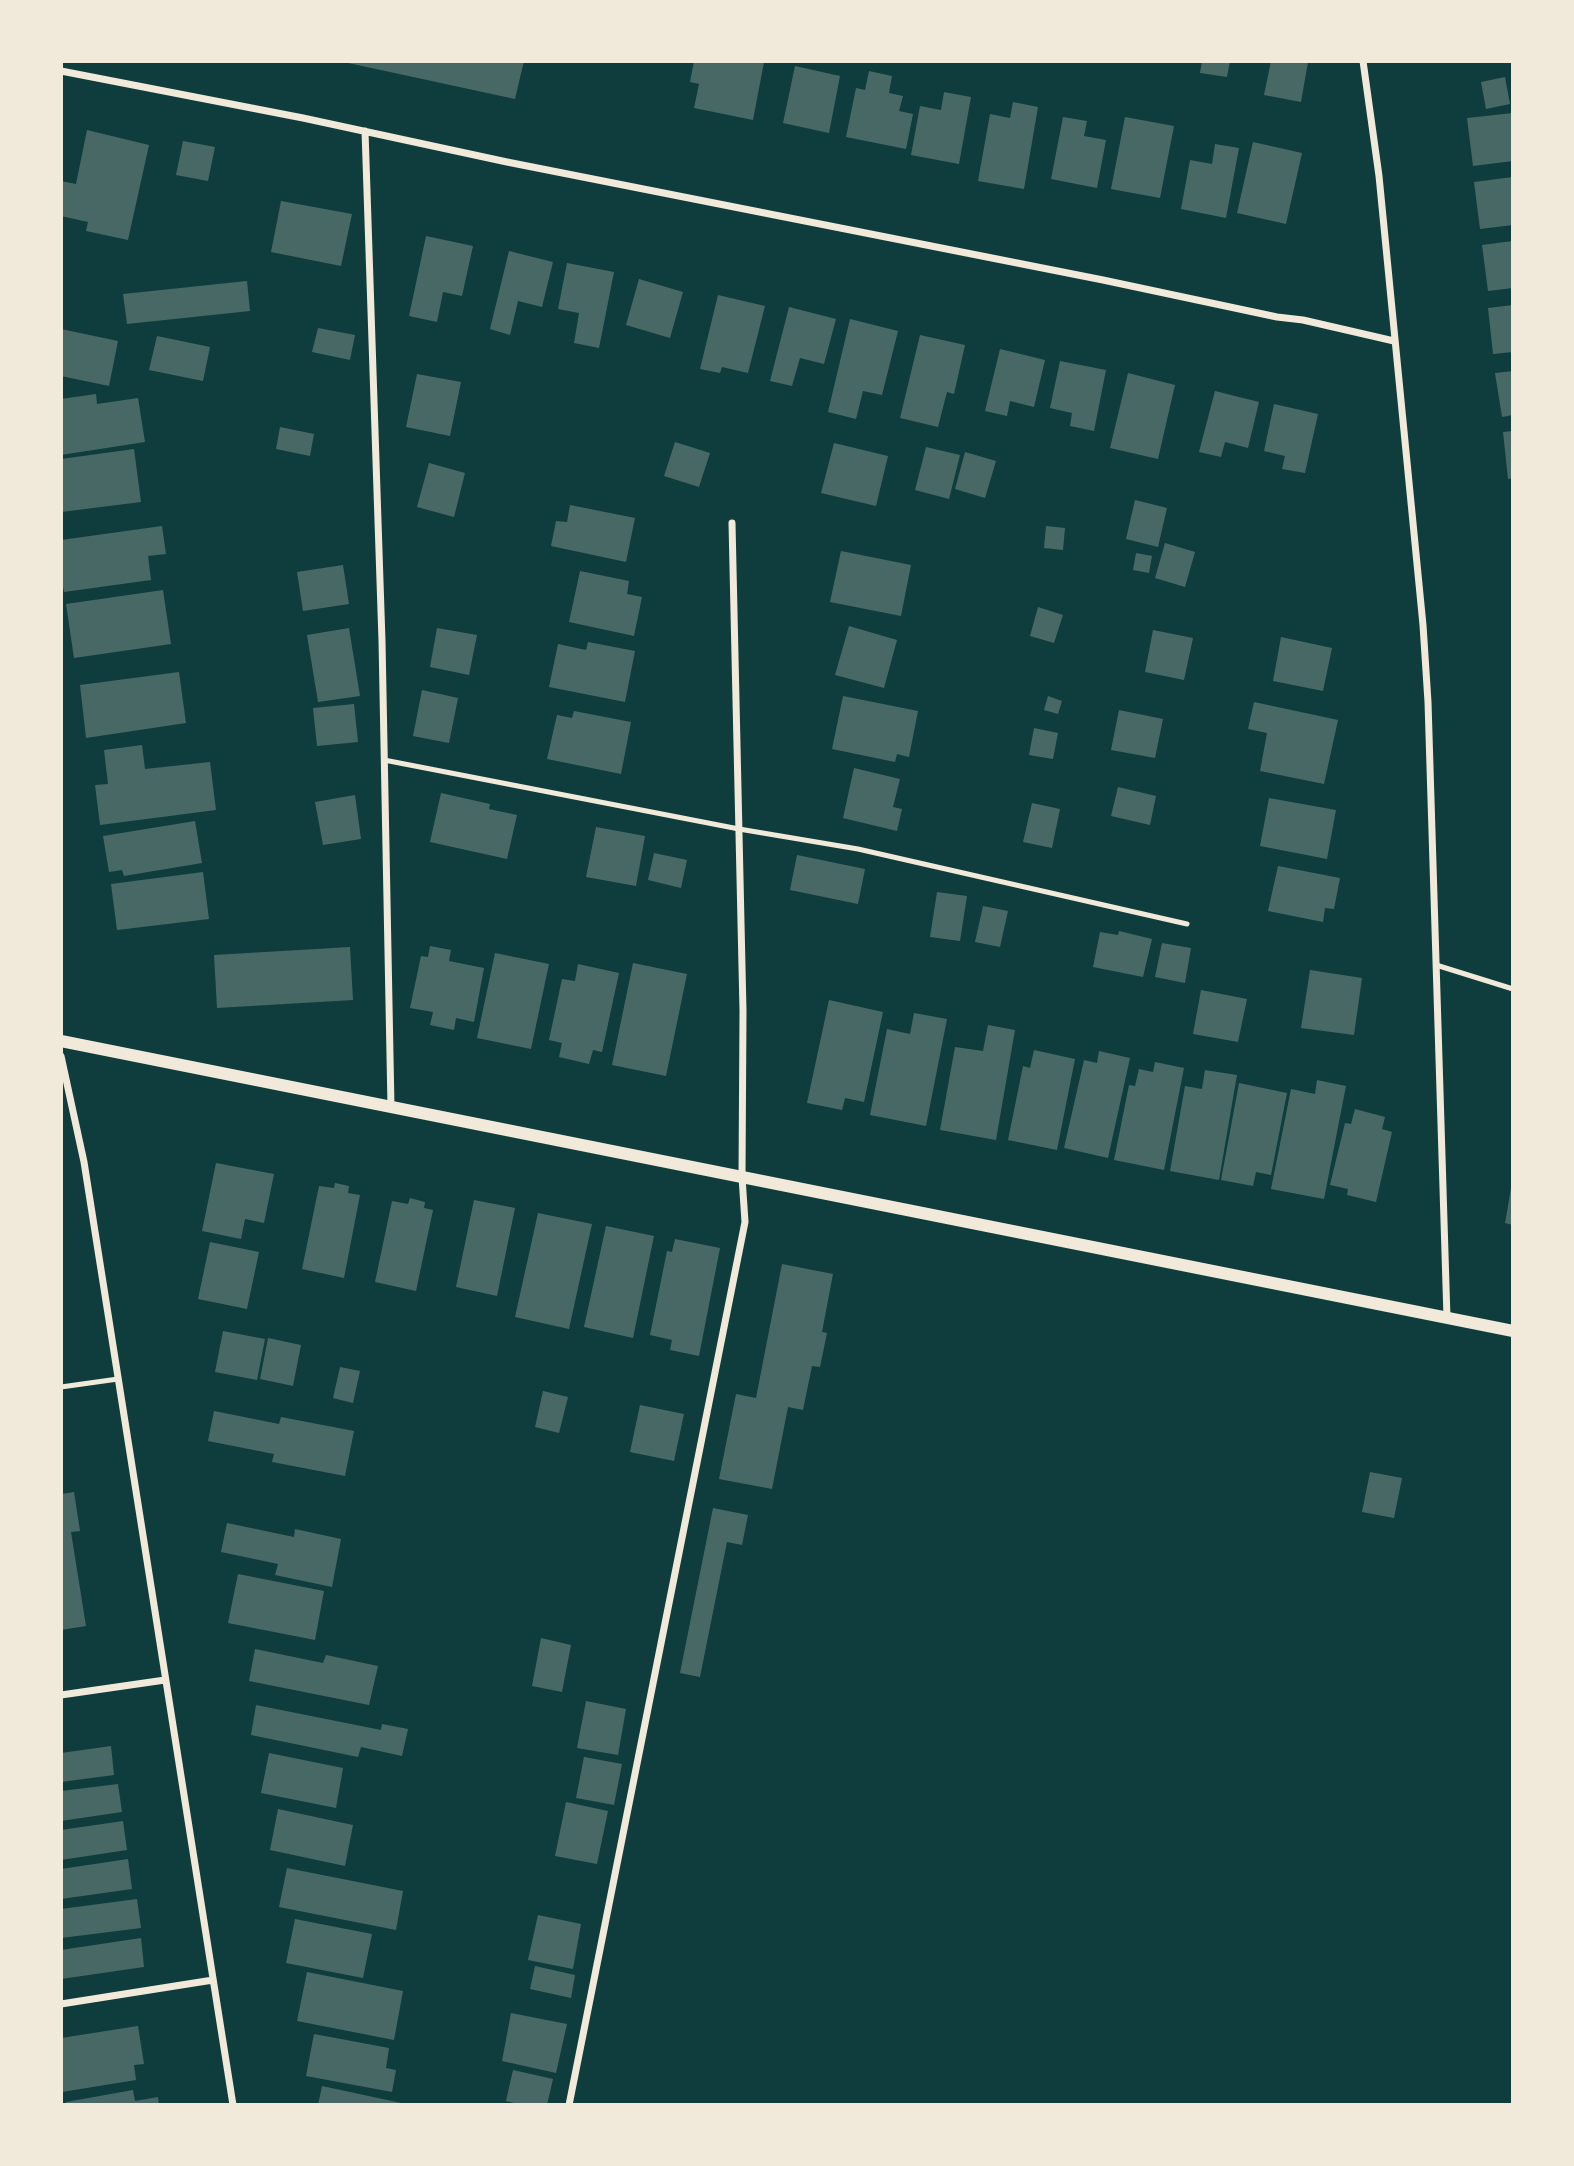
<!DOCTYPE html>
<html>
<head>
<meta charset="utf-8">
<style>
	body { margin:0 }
	#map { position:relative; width:1574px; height:2166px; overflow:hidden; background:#0f3d3e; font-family:Signika,sans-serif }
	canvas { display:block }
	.frame { position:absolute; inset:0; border:63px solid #f1e9da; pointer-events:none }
</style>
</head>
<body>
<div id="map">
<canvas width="1574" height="2166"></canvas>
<div class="frame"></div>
</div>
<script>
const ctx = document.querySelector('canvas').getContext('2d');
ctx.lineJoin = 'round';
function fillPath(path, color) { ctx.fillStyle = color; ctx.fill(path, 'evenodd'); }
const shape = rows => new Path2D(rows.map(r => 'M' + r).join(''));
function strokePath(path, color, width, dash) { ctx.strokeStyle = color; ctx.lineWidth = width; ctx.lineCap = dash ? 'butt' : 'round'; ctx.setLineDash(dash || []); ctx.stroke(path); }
fillPath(shape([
	[339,61,524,61,515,99],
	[694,61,764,62,753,120,694,108,699,84,690,82],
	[1202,61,1230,61,1227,77,1200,73],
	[1271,61,1308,62,1301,102,1264,95],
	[795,66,840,76,829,133,783,123],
	[869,71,892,76,889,93,903,96,899,111,913,114,906,149,846,137,856,88,865,90],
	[1505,77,1510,104,1486,109,1481,82],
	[944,92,971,97,959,164,911,155,920,106,941,110],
	[1013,102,1038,107,1024,189,978,181,990,114,1010,118],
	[1513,113,1513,161,1473,166,1467,118],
	[1063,117,1087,121,1084,136,1106,140,1097,188,1051,179],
	[1125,117,1174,126,1160,198,1111,189],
	[87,130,149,145,128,240,86,231,88,222,61,216,61,181,76,184],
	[183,141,215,147,208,181,176,175],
	[1253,142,1302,153,1286,224,1237,213],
	[1215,144,1239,148,1226,218,1181,209,1190,160,1212,164],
	[1513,177,1513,225,1480,229,1474,182],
	[281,201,352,214,341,266,271,252],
	[426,236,473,246,462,296,443,292,437,322,409,316],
	[1513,241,1513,288,1488,291,1482,245],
	[509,251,553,262,542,307,518,301,510,335,490,329],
	[567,263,614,272,599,348,574,343,579,313,558,309],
	[639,279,683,292,670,338,626,325],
	[247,281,250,311,127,324,123,294],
	[718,295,765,306,748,373,722,367,720,373,700,369],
	[1513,305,1513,352,1493,354,1488,308],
	[789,307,836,319,824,364,800,358,792,386,770,381],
	[850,319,898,331,882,395,863,391,856,419,828,412],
	[318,328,355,335,350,360,312,352],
	[61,329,118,341,109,386,61,376],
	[920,335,965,345,954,394,947,392,938,427,900,418],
	[157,336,210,347,203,381,149,370],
	[1000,349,1045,360,1034,407,1010,401,1007,416,985,411],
	[1060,361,1106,370,1094,431,1070,426,1072,413,1050,408],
	[1513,371,1513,415,1502,417,1495,373],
	[1128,373,1175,385,1158,459,1110,448],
	[417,374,461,382,450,436,406,427],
	[1215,391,1259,402,1248,448,1225,442,1221,457,1199,452],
	[96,394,97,404,138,398,145,442,61,455,61,399],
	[1274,404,1318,414,1305,473,1282,469,1285,456,1264,451],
	[280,427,314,434,310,456,276,449],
	[1513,431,1513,478,1508,479,1503,432],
	[675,442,710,453,699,487,664,476],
	[834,443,888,456,876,506,821,493],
	[926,447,960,455,949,499,915,490],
	[134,449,141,502,61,512,61,459],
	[965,452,996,461,985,498,955,489],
	[429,463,465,473,454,517,417,507],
	[1135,500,1167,508,1158,547,1126,539],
	[570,505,635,518,626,562,551,546,556,521,567,522],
	[162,526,166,554,148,556,151,580,64,592,61,575,61,540],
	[1046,526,1065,528,1063,550,1044,548],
	[1165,543,1195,552,1185,587,1155,578],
	[841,551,911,565,901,616,830,602],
	[1136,553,1152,556,1149,573,1133,570],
	[343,565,349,604,303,611,297,572],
	[580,571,629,581,627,594,642,597,634,636,569,622],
	[163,590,171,644,74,658,66,604],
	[1038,607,1063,615,1054,643,1030,636],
	[849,626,897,640,884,688,835,675],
	[349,628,360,696,318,702,307,635],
	[437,628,477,635,469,675,430,667],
	[1153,630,1193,638,1184,680,1145,672],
	[1281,637,1332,648,1323,691,1273,681],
	[588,642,635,651,625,702,549,687,558,644,586,650],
	[179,672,186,723,86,738,80,685],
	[422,690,458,698,449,743,413,736],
	[843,696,918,711,909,757,897,754,895,762,832,749],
	[1048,696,1062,701,1058,714,1044,710],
	[1254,702,1338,720,1324,784,1260,771,1267,733,1248,729],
	[354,704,358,742,317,746,313,708],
	[1119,710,1163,719,1155,758,1111,750],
	[574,711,631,722,621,774,547,759,557,715,572,718],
	[1034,728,1058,733,1053,759,1029,755],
	[142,745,145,769,210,762,216,810,100,825,95,785,108,784,104,750],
	[854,768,900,779,893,807,902,809,897,831,843,818],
	[1118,787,1156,796,1150,825,1111,816],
	[441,793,490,804,489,809,517,815,507,859,430,842],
	[355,795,361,839,323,845,315,802],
	[1269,798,1336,810,1327,859,1260,846],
	[1032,803,1060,809,1052,848,1023,842],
	[195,821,202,863,124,876,122,870,109,872,103,836],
	[596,827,645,836,636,886,586,877],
	[654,853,687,860,681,888,648,880],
	[797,855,865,869,858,904,790,890],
	[1278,866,1340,878,1334,909,1325,908,1323,922,1268,911],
	[203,872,209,919,117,930,111,884],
	[937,892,967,896,960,941,930,937],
	[983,906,1008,911,1000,947,975,942],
	[1119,931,1152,939,1143,977,1093,967,1100,932,1118,935],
	[1162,943,1191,948,1185,983,1155,977],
	[430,946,451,950,449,961,484,968,474,1022,456,1018,454,1030,430,1025,433,1012,410,1008,421,956,428,957],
	[350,947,353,1000,217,1008,214,955],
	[495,953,549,964,531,1049,477,1038],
	[633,963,687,974,666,1076,612,1065],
	[578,964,619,973,602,1052,593,1050,589,1064,559,1057,562,1043,549,1040,562,979,575,981],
	[1310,970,1362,978,1354,1035,1301,1028],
	[1201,990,1247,999,1238,1042,1193,1034],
	[829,1000,883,1012,864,1102,845,1098,842,1110,807,1103],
	[914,1013,947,1019,926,1126,870,1115,887,1029,910,1034],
	[988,1025,1015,1030,996,1140,940,1130,955,1047,983,1051],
	[1034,1050,1075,1059,1057,1150,1008,1140,1023,1066,1030,1068],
	[1099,1051,1130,1058,1108,1158,1064,1148,1084,1060,1097,1063],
	[1155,1062,1184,1068,1164,1170,1114,1160,1129,1085,1135,1086,1139,1069,1153,1072],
	[1205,1070,1237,1075,1219,1180,1170,1171,1185,1086,1202,1089],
	[1317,1080,1346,1086,1324,1199,1271,1189,1291,1089,1315,1094],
	[1239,1083,1287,1093,1271,1175,1256,1172,1253,1186,1221,1180],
	[1355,1109,1385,1117,1382,1129,1392,1132,1376,1202,1347,1195,1348,1189,1330,1185,1345,1123,1351,1124],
	[216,1163,274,1174,264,1223,245,1219,241,1239,202,1231],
	[335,1183,349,1186,348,1193,360,1195,344,1278,302,1269,319,1186,334,1188],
	[1511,1188,1513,1188,1513,1225,1505,1223],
	[410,1198,425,1202,424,1208,433,1210,416,1291,375,1282,392,1201,408,1204],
	[474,1200,515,1208,497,1296,456,1287],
	[538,1213,592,1224,569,1329,515,1317],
	[606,1226,654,1236,633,1338,584,1327],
	[675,1239,720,1248,699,1356,670,1350,672,1340,650,1335,667,1251,672,1252],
	[210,1242,259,1252,247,1309,198,1299],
	[782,1264,833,1274,822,1332,827,1333,820,1367,812,1366,803,1410,788,1407,772,1489,719,1479,736,1394,756,1398],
	[223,1331,265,1339,257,1380,215,1372],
	[268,1338,301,1345,293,1386,260,1379],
	[340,1367,360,1371,353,1403,333,1398],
	[543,1391,568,1397,559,1433,535,1427],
	[640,1405,684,1414,674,1461,630,1452],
	[214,1411,279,1424,281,1417,354,1431,345,1476,272,1462,274,1454,208,1441],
	[1370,1472,1402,1478,1394,1518,1362,1512],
	[74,1492,80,1531,71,1532,86,1626,61,1630,61,1494],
	[713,1508,748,1515,742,1545,727,1542,700,1677,680,1673],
	[227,1523,294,1537,295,1529,341,1539,332,1587,275,1575,278,1564,221,1552],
	[238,1574,324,1591,315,1640,228,1623],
	[541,1638,571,1645,562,1692,532,1686],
	[255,1649,323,1663,326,1655,378,1666,369,1705,249,1681],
	[586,1701,626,1709,618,1755,577,1748],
	[256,1705,381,1730,382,1724,408,1729,402,1756,361,1747,358,1757,251,1735],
	[111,1746,114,1775,61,1782,61,1753],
	[269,1753,343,1768,336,1808,261,1793],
	[584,1757,622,1764,614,1805,576,1798],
	[118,1784,122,1812,61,1821,61,1791],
	[566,1802,608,1811,597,1864,555,1856],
	[278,1809,353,1825,345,1866,270,1850],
	[123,1821,127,1850,61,1860,61,1830],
	[128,1859,132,1889,61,1899,61,1869],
	[287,1868,403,1891,396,1930,279,1907],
	[137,1899,141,1928,61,1938,61,1909],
	[538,1915,581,1924,573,1969,528,1960],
	[295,1919,372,1934,363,1978,286,1963],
	[141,1938,144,1967,61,1979,61,1950],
	[535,1966,575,1975,571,1998,530,1989],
	[307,1972,403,1991,394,2040,297,2021],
	[511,2013,567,2024,556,2073,502,2061],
	[138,2026,144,2064,134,2065,136,2080,62,2092,61,2038],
	[314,2034,389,2048,386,2068,396,2070,392,2092,306,2076],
	[513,2070,553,2079,547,2105,521,2105,506,2101],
	[322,2086,406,2104,406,2105,318,2105],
	[133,2090,135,2101,158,2097,159,2105,66,2105,66,2102]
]), '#486865');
strokePath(shape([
	[384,760,739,829,858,849,1187,924],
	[1436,965,1513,989],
	[61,1387,118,1379]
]), '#f1e9da', 5);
strokePath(shape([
	[1363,61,1379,176,1423,625,1428,702,1447,1318],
	[61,71,303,118,507,162,1103,280,1277,317,1303,320,1394,341],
	[365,131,382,641,391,1107],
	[61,1056,84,1162,233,2105],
	[61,1695,165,1680],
	[61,2004,213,1980],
	[569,2105,745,1222,742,1177,743,1011,732,523]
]), '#f1e9da', 7);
strokePath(shape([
	[61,1041,1513,1331]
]), '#f1e9da', 12);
</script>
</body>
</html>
